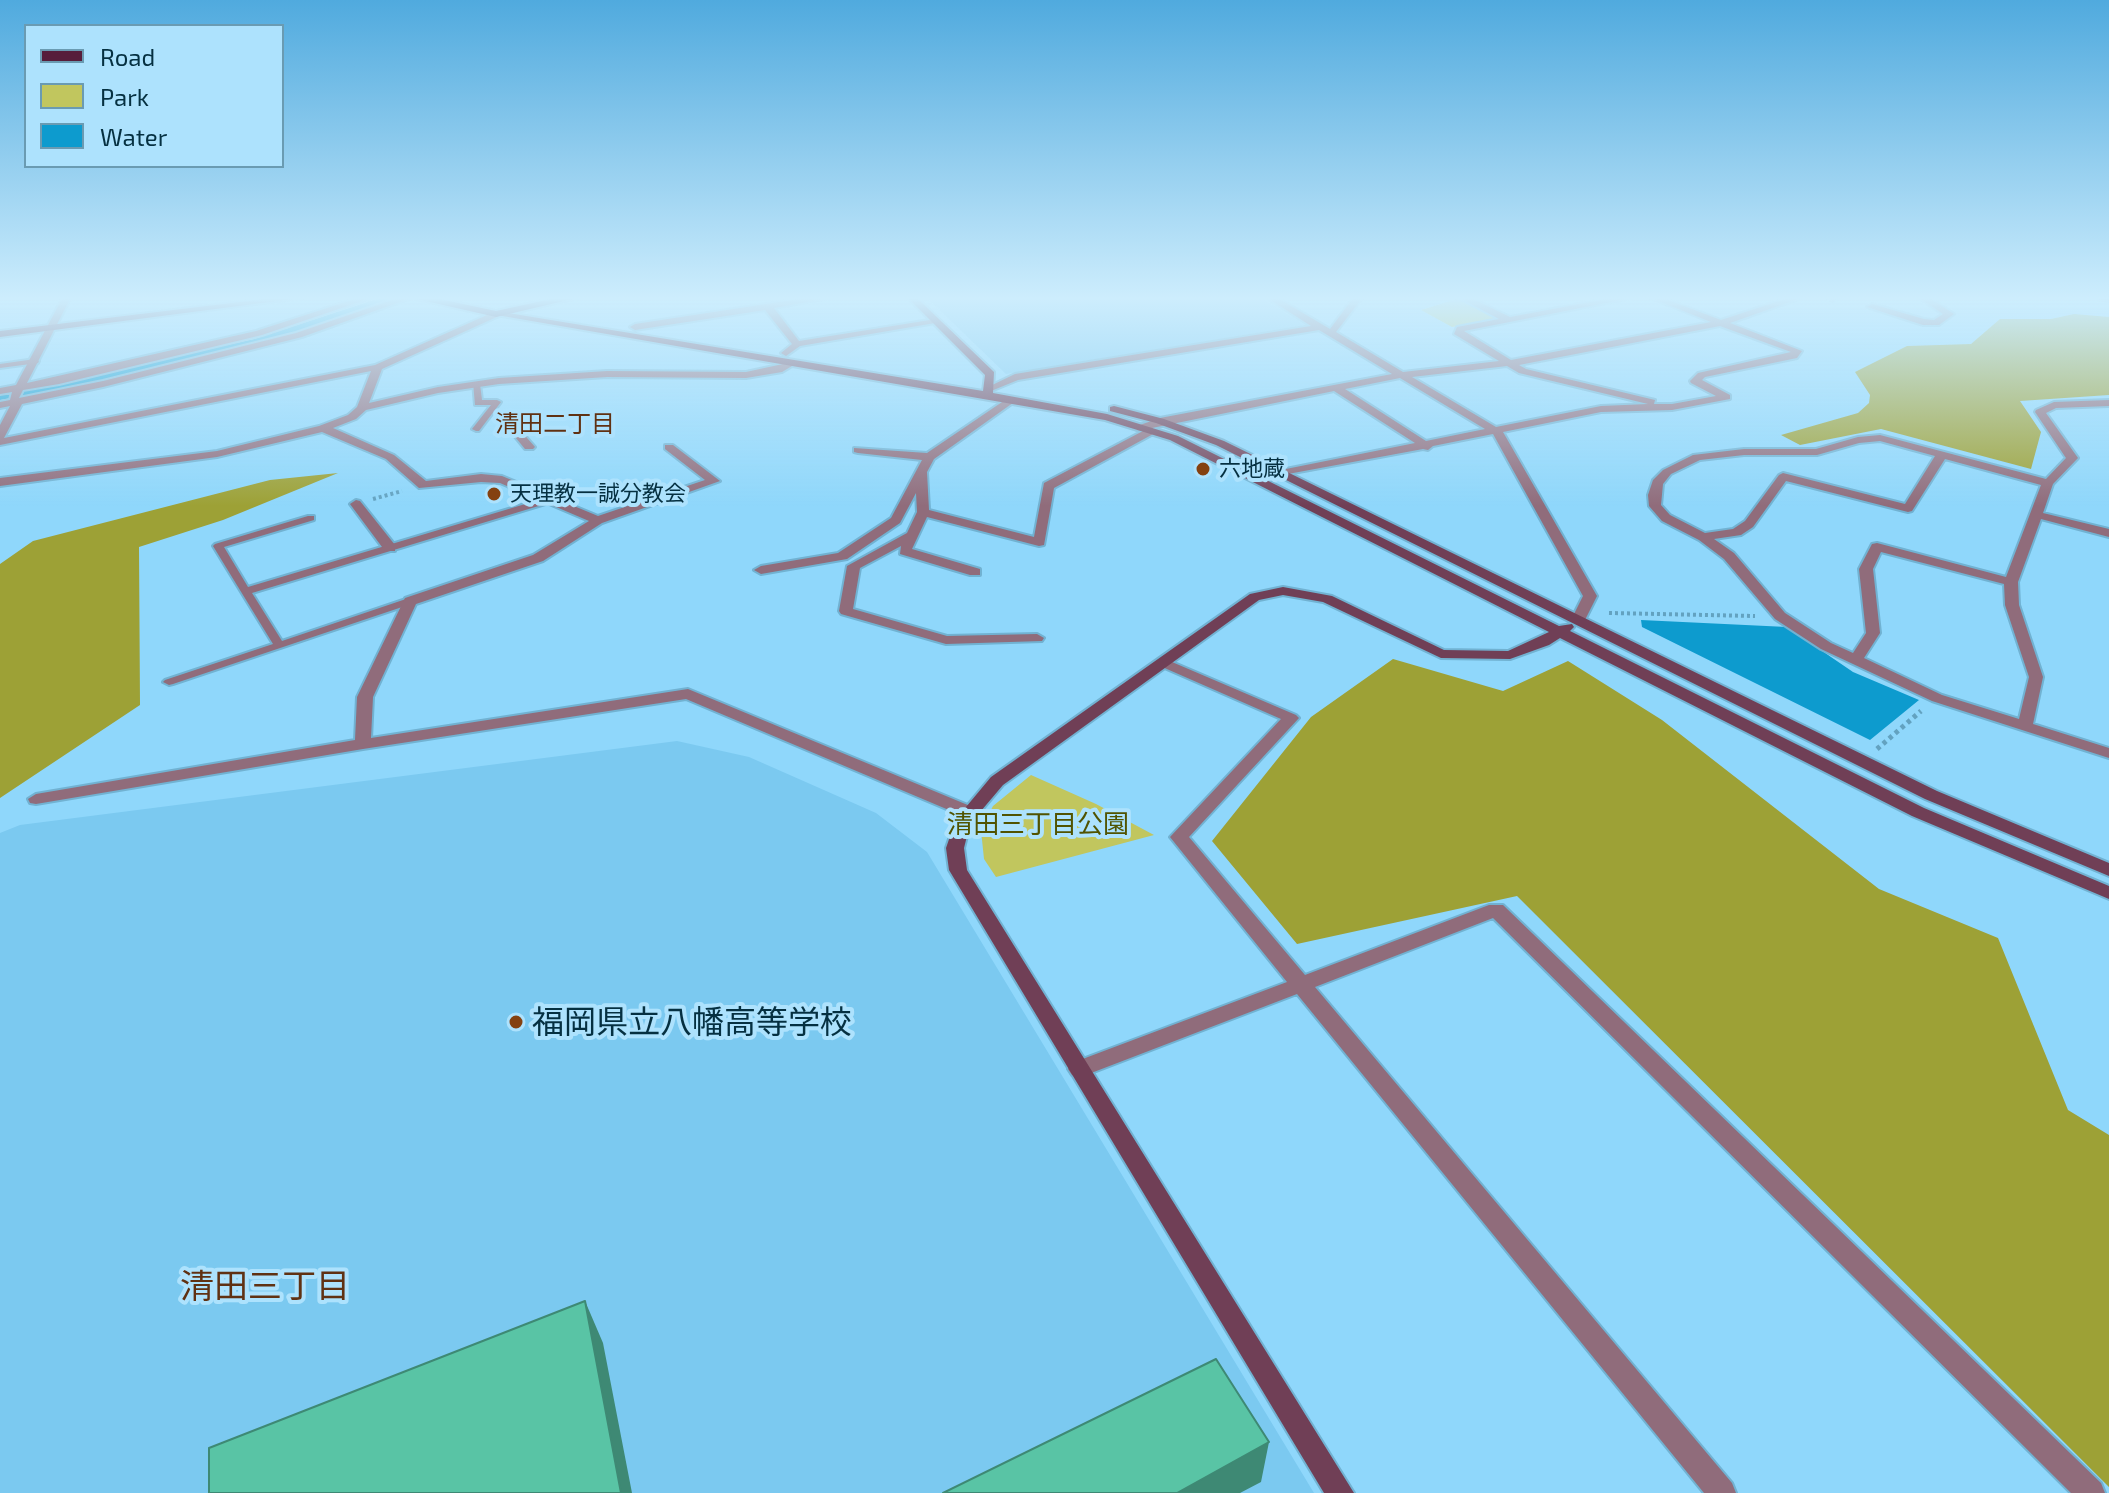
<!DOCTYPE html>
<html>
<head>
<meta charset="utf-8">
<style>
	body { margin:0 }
	#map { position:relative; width:2109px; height:1493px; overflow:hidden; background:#8fd7fb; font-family:"Exo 2",sans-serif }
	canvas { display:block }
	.legend { position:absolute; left:24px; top:24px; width:260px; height:144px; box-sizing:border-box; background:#ade2fd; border:2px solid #6a9bb2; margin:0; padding:10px 14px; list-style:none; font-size:24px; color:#053041 }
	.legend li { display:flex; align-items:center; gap:16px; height:40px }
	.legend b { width:40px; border:2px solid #6a9bb2 }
</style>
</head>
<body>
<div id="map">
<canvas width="2109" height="1493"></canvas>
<ul class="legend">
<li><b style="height:10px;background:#571d3b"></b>Road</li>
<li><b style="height:22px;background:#c1c65e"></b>Park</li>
<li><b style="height:22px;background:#0d9bce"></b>Water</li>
</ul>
</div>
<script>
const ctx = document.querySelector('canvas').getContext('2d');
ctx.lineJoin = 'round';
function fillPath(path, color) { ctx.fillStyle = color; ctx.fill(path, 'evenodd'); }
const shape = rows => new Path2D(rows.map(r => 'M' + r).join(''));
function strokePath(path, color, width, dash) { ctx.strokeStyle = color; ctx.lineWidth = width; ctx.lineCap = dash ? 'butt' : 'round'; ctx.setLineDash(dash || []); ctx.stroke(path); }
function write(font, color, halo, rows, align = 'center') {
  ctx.font = font + ' "Exo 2","Noto Sans JP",sans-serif'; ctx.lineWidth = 8; ctx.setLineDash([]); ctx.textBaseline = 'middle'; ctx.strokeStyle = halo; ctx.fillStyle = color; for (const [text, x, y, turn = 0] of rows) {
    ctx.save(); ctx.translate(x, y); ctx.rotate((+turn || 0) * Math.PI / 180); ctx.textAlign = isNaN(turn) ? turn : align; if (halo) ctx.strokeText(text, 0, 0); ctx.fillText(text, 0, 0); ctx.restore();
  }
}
fillPath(shape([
	[926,297,1260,297,1306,325,1006,374],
	[677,741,749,757,876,813,927,852,1314,1493,0,1493,0,833,20,825]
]), '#7bc9f0');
fillPath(shape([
	[1460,298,1502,319,1452,327,1421,310],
	[1031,775,1096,804,1154,835,996,877,984,859,981,830,993,806]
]), '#c1c65e');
fillPath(shape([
	[2074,314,2109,317,2109,395,2020,401,2041,432,2031,469,1881,429,1800,445,1781,435,1858,413,1869,403,1870,395,1855,372,1907,346,1971,344,2000,319,2051,319],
	[338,473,223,520,139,547,140,705,0,798,0,564,33,541,270,480],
	[1393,659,1503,691,1568,661,1662,720,1879,889,1998,938,2068,1110,2109,1135,2109,1487,1517,896,1297,944,1212,841,1311,717]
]), '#9da136');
fillPath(shape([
	[383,297,402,297,279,338,64,389,0,400,0,395,254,339],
	[1641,620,1787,627,1853,672,1919,700,1870,740,1642,627]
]), '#0d9bce');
const lane = shape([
	[35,359,39,361,38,363,0,368,0,364,35,359],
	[473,382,480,384,482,400,497,400,501,402,479,431,476,431,472,429,491,405,475,405,473,382],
	[552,496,555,497,555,501,252,593,282,641,406,599,414,599,415,601,414,603,173,684,169,685,163,682,165,680,273,644,213,546,215,544,308,516,314,516,314,520,224,547,248,587,552,496]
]);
const street = shape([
	[63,297,71,297,27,383,256,331,361,297,374,297,262,335,59,384,23,390,19,398,103,381,296,333,401,297,414,297,302,337,103,387,22,404,4,438,375,365,496,311,499,312,499,316,382,369,369,403,438,387,499,378,607,371,746,372,792,362,792,366,782,372,746,378,607,377,499,384,438,393,366,410,356,419,333,428,394,455,426,481,481,474,502,476,598,516,705,480,665,449,665,445,673,445,720,481,602,523,543,561,416,604,373,697,371,738,688,689,975,808,978,812,969,818,963,816,686,699,363,749,36,804,30,803,28,799,36,794,355,740,357,697,405,598,533,555,589,521,500,483,481,482,419,488,386,459,322,432,217,457,0,486,0,478,217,451,319,426,348,415,357,407,371,371,0,445,0,425,10,406,0,408,0,402,10,400,12,392,0,394,0,388,16,385,63,297],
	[812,297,834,297,774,308,799,341,936,319,941,322,800,346,786,356,781,353,792,344,765,310,635,330,630,327,635,324,812,297],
	[1266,297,1276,297,1330,329,1354,297,1363,297,1336,332,1403,372,1499,361,1454,334,1457,327,1499,319,1458,297,1469,297,1510,317,1617,297,1636,297,1464,331,1511,360,1711,322,1648,297,1660,297,1721,320,1791,297,1804,297,1730,323,1802,351,1797,358,1705,377,1702,380,1730,395,1730,399,1672,410,1601,412,1503,432,1597,596,1585,620,1578,624,1571,620,1583,596,1493,434,1433,446,1428,450,1423,449,1277,476,1277,472,1281,470,1415,443,1334,391,1152,428,1156,431,1155,433,1054,488,1044,545,1039,546,927,517,912,549,980,569,980,575,970,575,900,554,901,546,860,568,853,609,947,636,1037,634,1044,638,1042,641,946,644,841,614,839,611,847,566,907,533,917,512,916,493,900,523,847,559,761,574,754,570,761,566,838,553,891,518,922,460,858,453,854,452,854,448,927,453,1008,398,1017,400,934,459,927,472,929,510,1034,537,1044,483,1143,431,1137,430,1137,426,1160,418,1392,374,1319,330,1018,380,991,391,986,388,1015,374,1311,326,1266,297],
	[1720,326,1791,352,1698,373,1690,381,1691,383,1716,396,1672,404,1654,404,1655,400,1526,369,1519,365,1720,326],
	[1507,366,1519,373,1648,404,1601,406,1496,427,1412,377,1507,366],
	[1400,378,1485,429,1426,441,1345,389,1400,378],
	[1826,297,1837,297,1837,298,1833,301,1826,297],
	[1918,297,1928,297,1954,314,1939,325,1923,325,1867,307,1872,304,1924,319,1934,320,1943,314,1918,297],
	[2109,400,2109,406,2056,408,2046,413,2078,458,2053,484,2043,513,2109,529,2109,537,2041,519,2018,582,2019,605,2043,677,2033,724,2109,748,2109,758,1932,701,1821,649,1775,619,1724,559,1699,540,1662,521,1649,506,1648,495,1653,480,1663,470,1693,455,1744,449,1816,449,1858,437,1880,435,2046,479,2066,458,2035,412,2036,410,2054,402,2109,400],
	[1880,441,1935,456,1905,504,1783,473,1779,475,1745,521,1733,529,1705,533,1670,515,1661,505,1663,484,1671,474,1700,460,1744,455,1817,455,1859,443,1880,441],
	[1945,459,2041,485,2006,577,1877,543,1872,544,1859,569,1866,633,1853,653,1831,643,1785,613,1734,553,1714,539,1741,535,1753,527,1786,481,1908,512,1912,511,1945,459],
	[1881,552,2004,584,2005,605,2029,677,2019,719,1942,695,1864,658,1880,633,1873,569,1881,552],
	[512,430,520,430,535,447,533,449,525,449,511,432,512,430],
	[356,500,360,501,395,545,395,551,385,551,350,504,356,500],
	[1165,659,1296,715,1299,718,1189,837,1305,975,1489,905,1503,905,2101,1483,2105,1493,2071,1493,1493,918,1315,987,1732,1483,1736,1493,1704,1493,1297,994,1086,1075,1079,1078,1072,1075,1068,1069,1072,1063,1287,982,1170,837,1281,719,1160,666,1158,663,1160,660,1165,659]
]);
const secondary = shape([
	[281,297,308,297,0,337,0,331,281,297],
	[907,297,916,297,994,372,993,393,1107,414,1178,436,1559,626,1572,624,1574,627,1570,631,1924,808,2109,886,2109,899,1912,816,1560,638,1549,645,1510,659,1441,658,1323,602,1283,595,1259,600,1003,785,970,824,964,848,967,870,1354,1493,1324,1493,949,870,946,848,956,819,991,777,1250,594,1283,587,1332,596,1444,650,1508,651,1549,632,1170,440,1105,420,491,314,496,311,983,391,985,375,907,297],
	[2097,297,2109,297,2109,301,2098,299,2097,297],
	[1114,406,1164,419,1224,441,1937,791,2109,863,2109,876,1925,799,1216,445,1156,423,1110,411,1110,407,1114,406]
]);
const primary = shape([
	[408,297,430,297,496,311,560,297,581,297,496,317,408,297]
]);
strokePath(lane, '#71b2d2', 4);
strokePath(street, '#71b2d2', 4);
strokePath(secondary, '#71b2d2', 4);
strokePath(primary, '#71b2d2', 4);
strokePath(shape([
	[373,499,402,491],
	[1609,613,1755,616]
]), '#63a2c0', 4, [3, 3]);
strokePath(shape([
	[1877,749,1921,711]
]), '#63a2c0', 5, [4, 4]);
fillPath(lane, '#906c7b');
fillPath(street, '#906c7b');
fillPath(secondary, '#703f56');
fillPath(primary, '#571d3b');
fillPath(shape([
	[585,1301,603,1343,632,1493,621,1493],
	[1269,1442,1261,1482,1240,1493,1177,1493]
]), '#3e8974');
const building = shape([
	[585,1301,621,1493,209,1493,209,1448,585,1301],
	[1216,1359,1269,1442,1177,1493,943,1493,1216,1359]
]);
fillPath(building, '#59c4a5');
strokePath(building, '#3e8974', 2);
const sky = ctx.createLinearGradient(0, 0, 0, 506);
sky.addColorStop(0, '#50aade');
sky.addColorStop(0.59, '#cdedfd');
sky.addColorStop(1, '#cdedfd00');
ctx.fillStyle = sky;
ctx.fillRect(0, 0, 2109, 506);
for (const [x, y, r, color] of [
	[1203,469,8,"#844110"],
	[494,494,8,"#844110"],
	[516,1022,8,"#844110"]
]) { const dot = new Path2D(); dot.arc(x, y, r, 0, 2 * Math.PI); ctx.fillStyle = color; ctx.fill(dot); strokePath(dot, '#ade2fd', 3); }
write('22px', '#053041', '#ade2fd', [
	["六地蔵",1219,469],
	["天理教一誠分教会",510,494]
], 'left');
write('24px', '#603112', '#ade2fd', [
	["清田二丁目",555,424]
]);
write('26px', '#515300', '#ade2fd', [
	["清田三丁目公園",1038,824]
]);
write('32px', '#053041', '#ade2fd', [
	["福岡県立八幡高等学校",532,1022]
], 'left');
write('34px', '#603112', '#ade2fd', [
	["清田三丁目",265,1287]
]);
</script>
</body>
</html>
